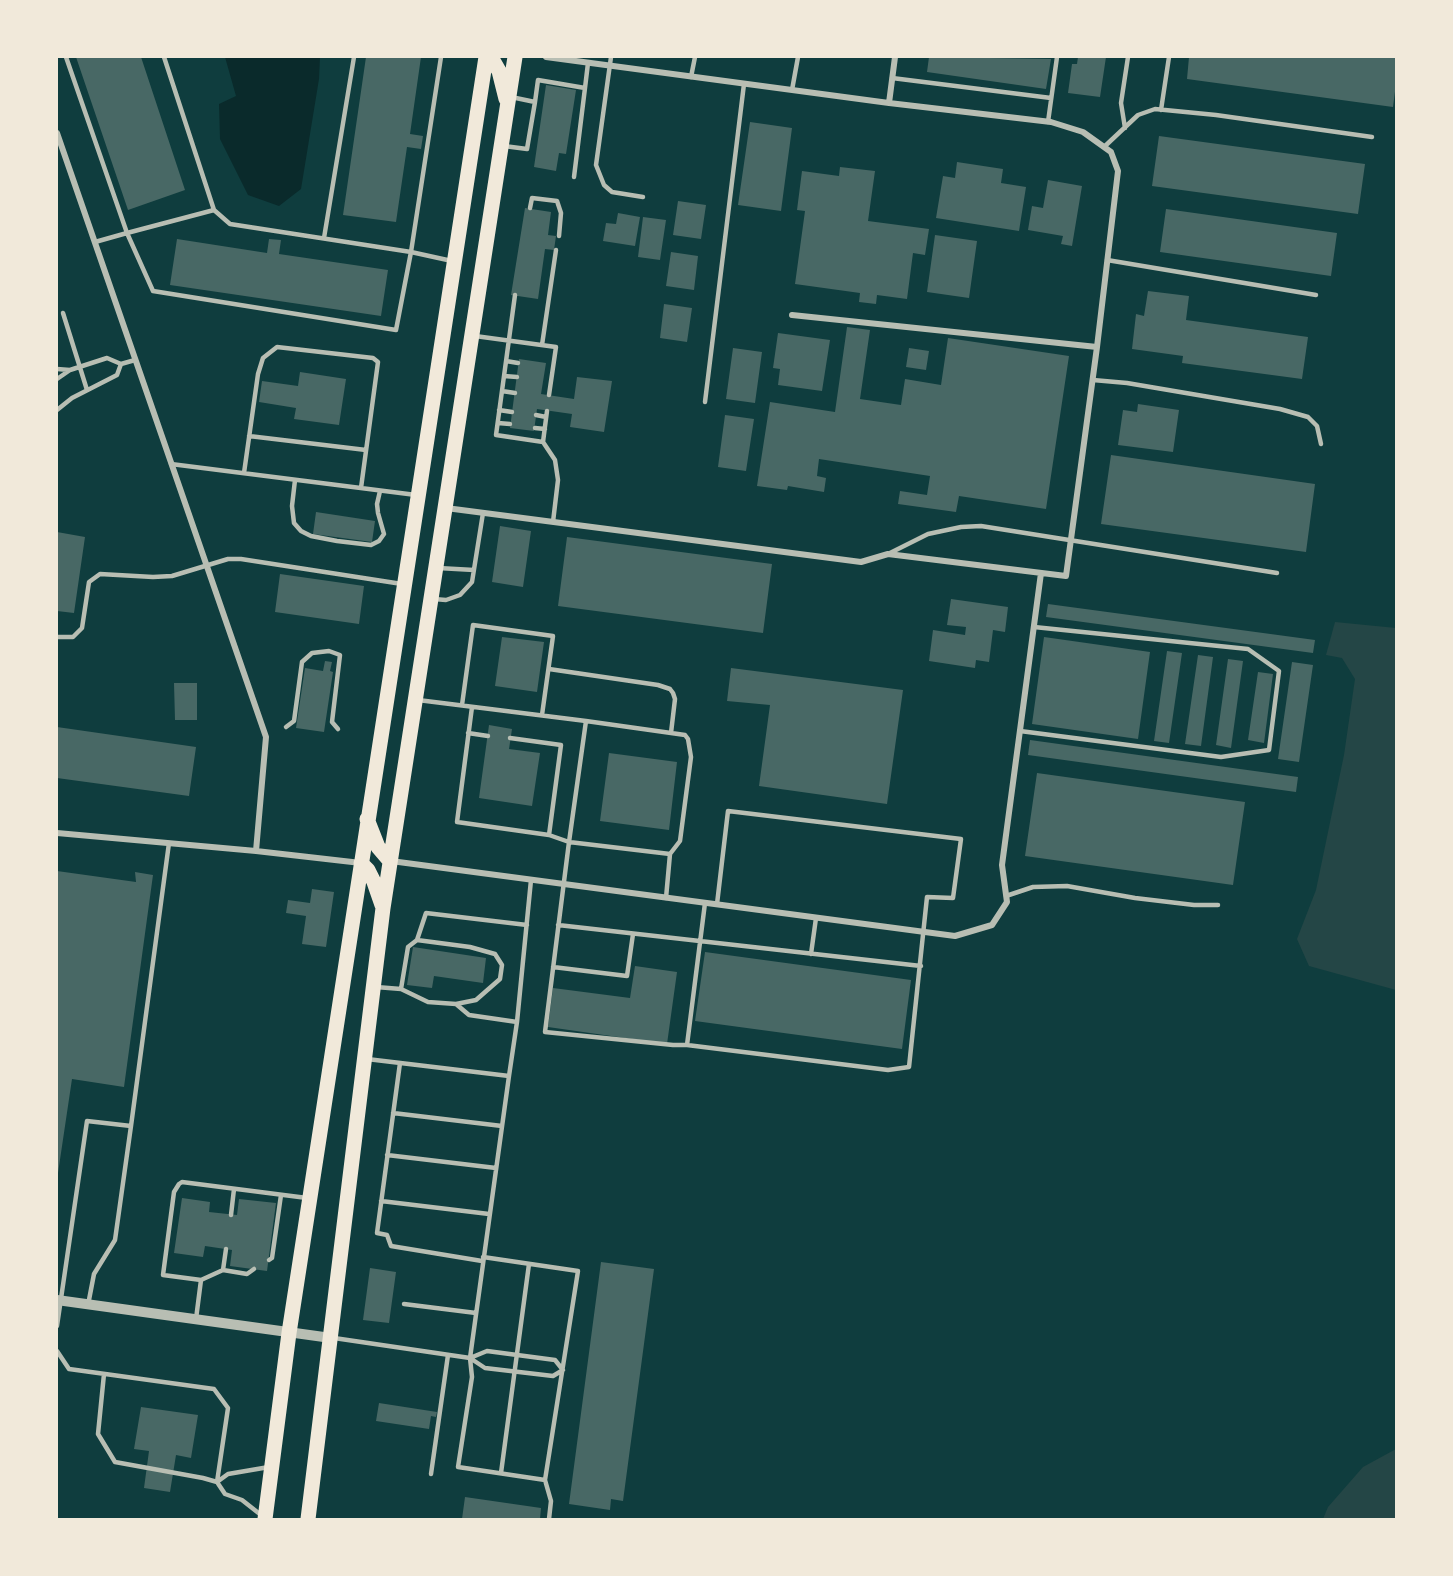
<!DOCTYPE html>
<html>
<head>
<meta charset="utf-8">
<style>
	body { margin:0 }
	#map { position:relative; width:1453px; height:1576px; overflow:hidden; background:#0f3d3e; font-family:"Work Sans",sans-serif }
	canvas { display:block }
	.frame { position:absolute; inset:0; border:58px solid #f1e9da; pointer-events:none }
</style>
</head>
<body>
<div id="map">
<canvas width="1453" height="1576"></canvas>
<div class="frame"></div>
</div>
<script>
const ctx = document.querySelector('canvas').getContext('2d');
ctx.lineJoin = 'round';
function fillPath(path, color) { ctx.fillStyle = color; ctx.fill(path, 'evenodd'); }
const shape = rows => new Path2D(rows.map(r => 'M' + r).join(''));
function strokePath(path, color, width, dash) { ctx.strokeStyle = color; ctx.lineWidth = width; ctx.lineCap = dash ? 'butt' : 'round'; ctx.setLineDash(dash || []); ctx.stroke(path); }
fillPath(shape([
	[1335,622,1396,628,1396,990,1309,966,1297,939,1316,890,1344,755,1355,679,1342,658,1326,655],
	[1396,1449,1396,1519,1323,1519,1328,1507,1363,1467]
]), '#244646');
fillPath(shape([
	[225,57,320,57,319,79,301,189,279,206,248,195,220,139,219,104,236,96]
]), '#0a2a2b');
fillPath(shape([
	[76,57,141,57,185,190,128,210],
	[366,57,421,57,410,134,423,136,421,149,407,147,396,222,343,215],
	[929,57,1051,59,1046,89,927,72],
	[1078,57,1106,57,1100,97,1068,93,1072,64,1077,64],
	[1189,57,1396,58,1396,84,1393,107,1187,79],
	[546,85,576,90,566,154,559,153,556,171,534,167],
	[750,122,792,128,781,211,738,205],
	[1159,136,1365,164,1358,214,1152,186],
	[957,162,1003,169,1001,183,1026,187,1019,231,936,218,943,176,955,178],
	[840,167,875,171,868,221,929,229,925,255,913,253,907,299,877,295,876,304,859,302,860,293,795,284,805,211,797,210,802,171,839,176],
	[1048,180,1082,186,1072,246,1061,244,1063,236,1028,230,1032,206,1043,208],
	[678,201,706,205,701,239,673,235],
	[525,208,551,212,548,235,556,236,554,250,545,249,538,299,511,295],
	[1166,209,1337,233,1331,276,1160,252],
	[618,213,640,217,635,246,603,241,606,223,616,224],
	[643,217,666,220,660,260,638,257],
	[935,235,977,241,969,298,927,292],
	[177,239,267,253,269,239,281,240,279,254,388,270,381,316,170,285],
	[671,252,698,256,694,290,666,286],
	[1148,291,1189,296,1186,320,1308,337,1302,379,1182,363,1183,356,1132,349,1136,314,1144,316],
	[664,304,692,308,687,342,660,338],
	[847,327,870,330,860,399,901,405,905,379,941,385,948,338,1069,356,1046,509,959,496,956,512,898,504,900,491,927,495,930,476,819,459,817,476,826,478,824,492,788,486,787,490,757,486,770,402,835,412],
	[778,333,830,340,822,391,778,385,780,369,773,368],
	[733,348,762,352,755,403,726,399],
	[909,348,929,351,926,370,906,367],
	[519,359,546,363,541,394,574,399,577,377,612,381,604,432,570,427,572,414,537,409,534,431,510,428],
	[300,372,346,379,339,425,294,419,296,408,259,402,262,381,298,386],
	[1138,404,1179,410,1173,452,1118,445,1123,410,1137,412],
	[725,415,754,419,746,471,718,467],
	[1111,455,1315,484,1306,552,1101,524],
	[316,512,375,521,372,542,313,534],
	[500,526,531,531,523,587,492,582],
	[57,532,85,537,74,613,57,611],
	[567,537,772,564,763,633,558,606],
	[280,574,364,586,359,624,275,612],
	[951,599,1008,607,1005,632,993,630,989,662,976,660,975,668,929,661,933,630,965,635,966,627,947,625],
	[1048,604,1315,640,1313,653,1046,617],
	[502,637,544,642,537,692,495,686],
	[1044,637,1150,652,1138,739,1032,724],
	[1167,651,1182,653,1169,743,1154,741],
	[1198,655,1213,657,1201,746,1185,744],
	[1228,659,1243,661,1231,748,1216,745],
	[325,661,332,662,330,671,333,672,324,732,296,728,305,668,323,671],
	[1292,662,1313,665,1299,762,1278,759],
	[731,668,903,690,887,804,759,786,770,705,727,701],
	[1258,672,1273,674,1264,743,1248,740],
	[174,683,197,683,197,720,175,720],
	[489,725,512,729,509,749,540,753,532,806,479,798],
	[57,727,196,747,189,796,57,778],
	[1030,740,1298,777,1296,792,1028,755],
	[609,753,677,762,669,830,600,821],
	[1037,773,1245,802,1233,885,1025,856],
	[57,871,136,882,135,872,153,875,124,1087,72,1079,58,1173],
	[312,889,334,892,326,947,302,944,306,916,286,913,288,900,310,903],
	[413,947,486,958,483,983,434,976,432,988,407,985],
	[705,952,911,980,902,1049,695,1021],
	[635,966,677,972,667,1044,548,1027,553,988,630,998],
	[182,1198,210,1202,209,1212,237,1215,239,1199,276,1203,267,1271,230,1266,232,1250,205,1246,203,1257,174,1253],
	[601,1262,654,1269,623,1501,611,1499,610,1510,569,1504],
	[370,1268,396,1272,389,1323,363,1320],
	[379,1403,437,1412,436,1417,431,1416,429,1429,376,1421],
	[141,1407,198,1415,191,1458,176,1455,170,1492,144,1488,149,1451,134,1449],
	[465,1497,541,1508,540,1519,462,1519]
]), '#486865');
strokePath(shape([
	[66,57,127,233,214,210,230,224,411,252,441,57],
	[164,57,214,210],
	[611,57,596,165,604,185,612,192,643,197],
	[691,77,695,57],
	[892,78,1051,98],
	[585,88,588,63],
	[792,90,798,57],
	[535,102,538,80,585,88,574,177],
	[1161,110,1169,57],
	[1048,122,1057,57],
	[1125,128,1121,103,1128,57],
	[504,146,527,149,535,102,511,97],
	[1104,147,1138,115,1155,109,1216,115,1372,137],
	[530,208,532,198,557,201,561,213,559,236],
	[324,238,354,57],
	[95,242,127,233,153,291,396,330,411,252,452,261],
	[1107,260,1316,295],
	[515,295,496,435,543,442,547,411],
	[63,313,87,390],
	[475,336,556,347,549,395],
	[542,345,556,250],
	[506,361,518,363],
	[57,369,70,370],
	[504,376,517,377],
	[57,379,70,370,107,358,121,364,135,360],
	[1093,380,1127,383,1280,409,1308,417,1317,426,1321,444],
	[502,391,515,393],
	[705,402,744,84],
	[57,410,72,398,117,375,121,364],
	[499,410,512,412],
	[536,415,546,417],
	[498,423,510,424],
	[535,428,545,429],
	[249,436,366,450],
	[543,442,555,460,558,480,553,522],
	[171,464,416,495],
	[244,473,258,374,263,358,277,347,373,358,378,362,361,488],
	[295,480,292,506,294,523,301,531,311,536,337,541,371,545,379,541,384,534,378,513,377,504,380,491],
	[890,553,928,534,961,527,981,526,1277,573],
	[438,568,474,570],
	[434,599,446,600,460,595,472,582,483,513],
	[57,637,73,637,82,628,89,582,100,574,153,577,172,576,228,559,241,559,402,584],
	[549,669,658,685,670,689,673,693,675,699,671,733,586,721],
	[418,700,586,721,569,842,549,835,457,822,472,707],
	[462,705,473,625,553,636,542,715],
	[286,727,294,721,302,662,312,653,329,651,340,655,332,722,338,729],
	[1020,731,1221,757,1269,750,1279,671,1248,649,1034,627],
	[468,733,488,736],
	[510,738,561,745,549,835],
	[670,854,680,841,691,757,688,739,685,735,671,733],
	[1006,896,1033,887,1067,886,1135,898,1194,905,1218,905],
	[666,898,670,854,569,842,545,1032,673,1045,687,1045,705,903],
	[558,925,921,966],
	[417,940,426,913,527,925],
	[811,954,816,918],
	[553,967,627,976,633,934],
	[376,987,401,989,428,1002,456,1004,469,1015,517,1022],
	[401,989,408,947,417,940,470,947,495,954,502,965,500,979,476,1000,456,1004],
	[687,1045,888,1070,909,1067,927,897,953,898,961,839,728,811,717,904],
	[400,1063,377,1233,387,1235,391,1246,482,1261],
	[509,1076,517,1022,531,880],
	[393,1113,502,1126],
	[387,1155,496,1168],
	[381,1201,489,1214],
	[231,1215,234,1189],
	[226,1249,223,1270,247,1274,254,1269],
	[269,1260,272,1258,281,1195],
	[201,1280,223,1270],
	[404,1304,476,1313],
	[88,1305,94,1274,115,1240,131,1126],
	[196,1319,201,1280,163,1275,174,1192,179,1184,182,1182,307,1198],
	[57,1326,87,1121,131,1126,169,843],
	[334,1338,470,1358,509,1076,367,1059],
	[57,1351,69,1369,214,1389,228,1408,217,1482,203,1478,115,1462,98,1434,104,1374],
	[487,1351,555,1360,563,1370,553,1376,485,1368,470,1358,487,1351],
	[470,1358,472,1377,458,1467,545,1480,578,1271,483,1257],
	[501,1473,529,1264],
	[431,1474,448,1355],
	[545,1480,551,1501,549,1519],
	[261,1515,242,1500,225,1494,217,1482,228,1474,269,1467]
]), '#b8beb3', 4.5);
strokePath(shape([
	[889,103,895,57],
	[57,133,266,737,256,851],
	[792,315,1097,347],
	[446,508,861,562,888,554,1066,576,1097,347,1118,171,1111,152,1083,132,1051,122,889,103,546,57],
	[57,833,256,851,361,863],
	[391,861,955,936,992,925,1007,902,1002,865,1041,573]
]), '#b8beb3', 6);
strokePath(shape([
	[57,1300,331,1338]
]), '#b8beb3', 10);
strokePath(shape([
	[491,57,499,71,506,99],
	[367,819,378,847,390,861],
	[361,863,368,870,374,882,382,905],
	[265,1519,289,1333,486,57],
	[308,1519,383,908,515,57]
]), '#f1e9da', 15);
</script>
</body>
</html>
